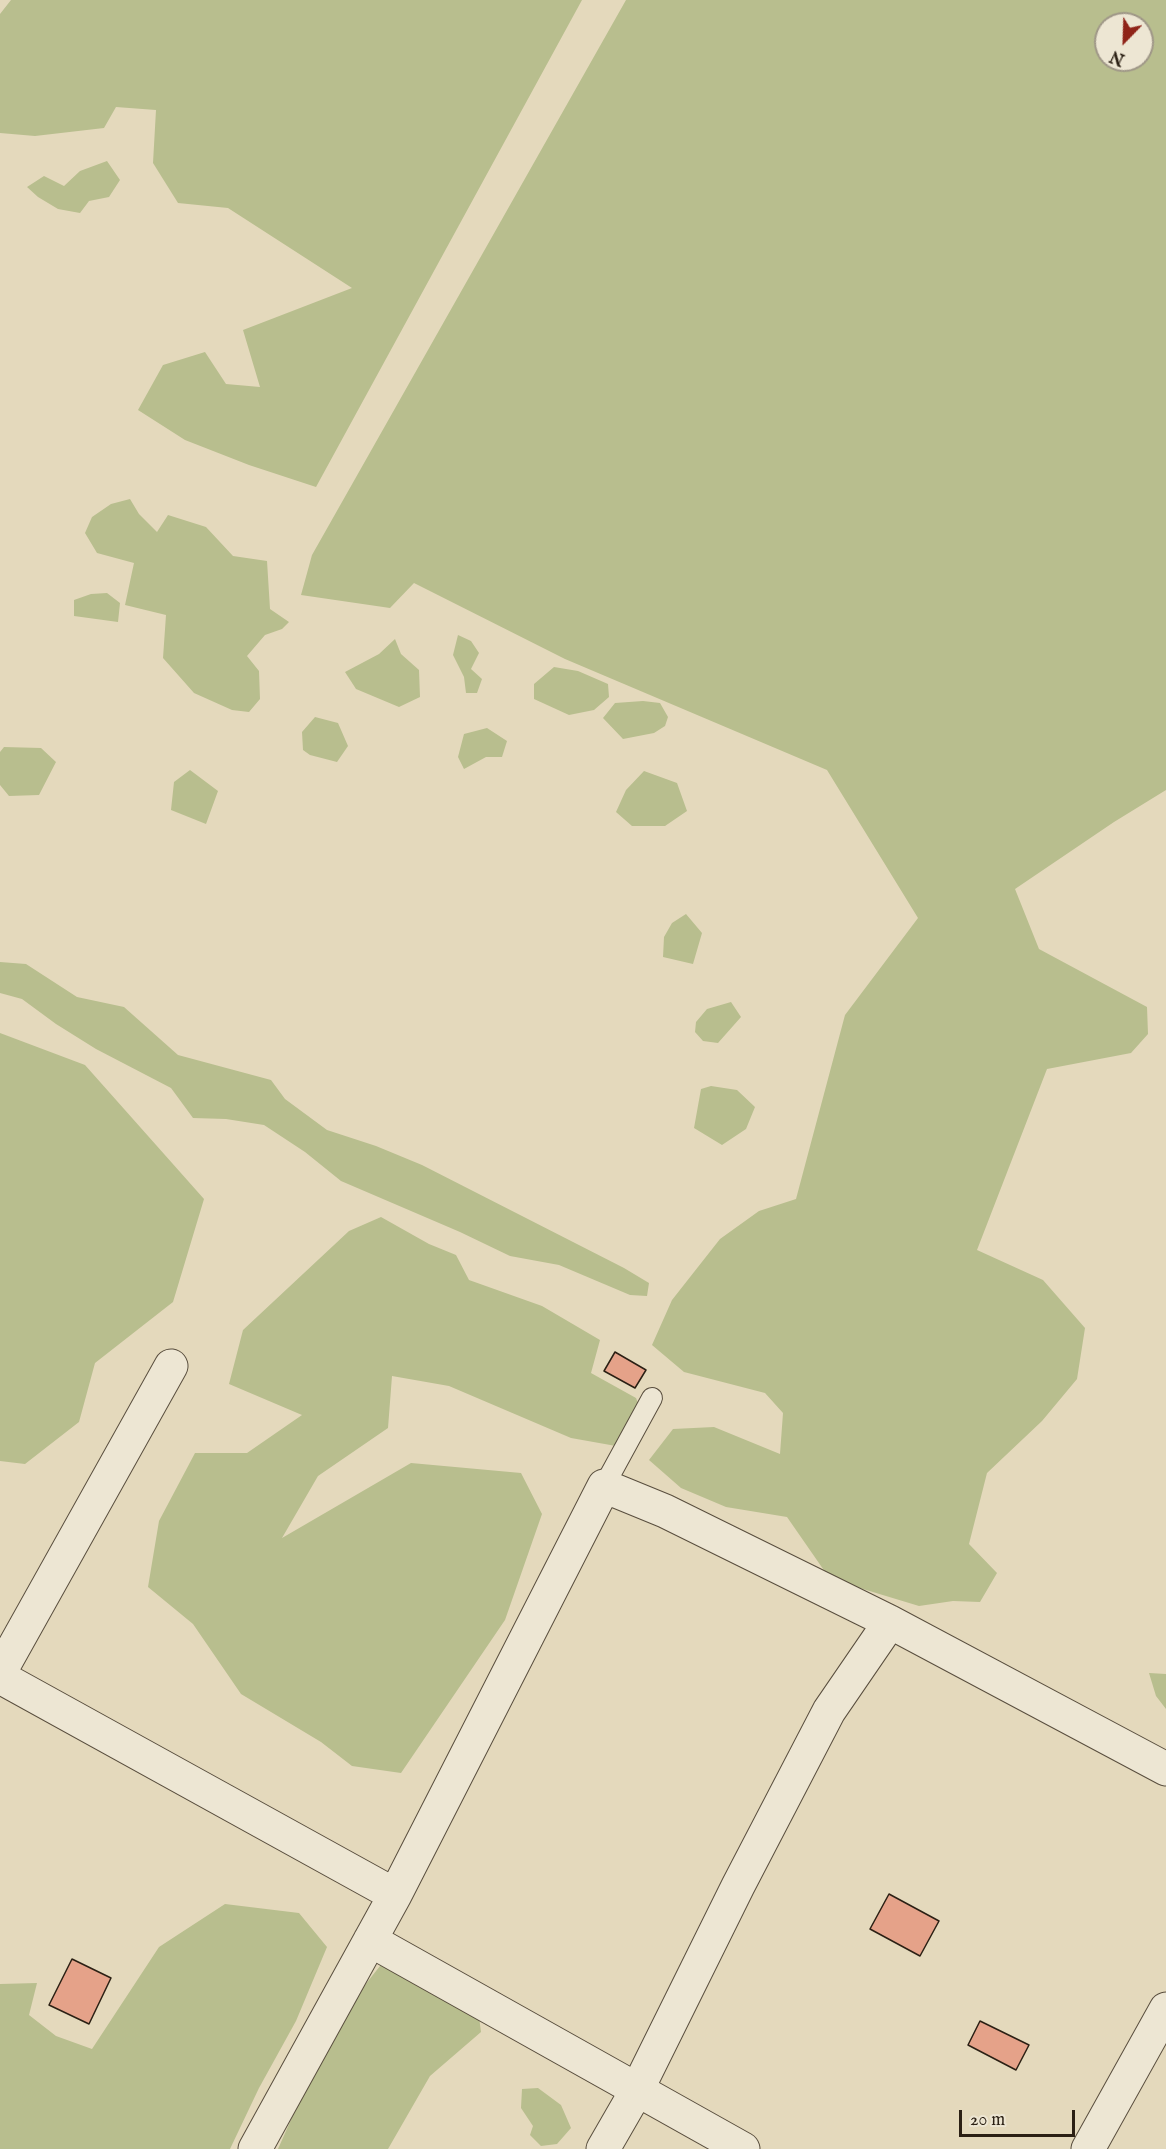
<!DOCTYPE html>
<html>
<head>
<meta charset="utf-8">
<style>
	body { margin:0 }
	#map { position:relative; width:1166px; height:2149px; overflow:hidden; background:#e4d9bc; font-family:"IM FELL English",serif }
	canvas { display:block }
	.north { position:absolute; left:1094px; top:12px; width:60px; height:60px; box-sizing:border-box; background:#ede6d3; border:2px solid #9f9787; border-radius:50%; rotate:203deg; font-size:16px; font-weight:700; line-height:24px; text-align:center; color:#2b2014 }
	.north::after { content:''; display:block; margin:auto; width:21px; height:27px; background:#8f2418; clip-path:polygon(50% 0,100% 100%,50% 72%,0 100%) }
	.scale { position:absolute; left:959px; top:2110px; width:116px; height:27px; box-sizing:border-box; border:3px solid #2b2014; border-top:0; padding-left:8px; font-size:18px; line-height:21px; white-space:nowrap; color:#2b2014; -webkit-text-stroke:4px #ede6d3; paint-order:stroke }
</style>
</head>
<body>
<div id="map">
<canvas width="1166" height="2149"></canvas>
<div class="north">N</div>
<div class="scale">20 m</div>
</div>
<script>
const ctx = document.querySelector('canvas').getContext('2d');
ctx.lineJoin = 'round';
function fillPath(path, color) { ctx.fillStyle = color; ctx.fill(path, 'evenodd'); }
const shape = rows => new Path2D(rows.map(r => 'M' + r).join(''));
function strokePath(path, color, width, dash) { ctx.strokeStyle = color; ctx.lineWidth = width; ctx.lineCap = dash ? 'butt' : 'round'; ctx.setLineDash(dash || []); ctx.stroke(path); }
fillPath(shape([
	[11,0,582,0,316,487,249,465,185,440,138,410,163,365,205,352,226,384,260,387,243,330,352,288,228,208,178,203,153,163,156,110,116,107,104,128,35,136,0,133,0,14],
	[626,0,1166,0,1166,790,1114,822,1015,889,1039,949,1147,1007,1148,1034,1131,1053,1047,1069,977,1250,1043,1280,1085,1328,1077,1379,1042,1421,987,1473,969,1544,997,1573,980,1602,953,1601,919,1606,830,1579,787,1517,726,1507,681,1488,649,1460,673,1429,714,1427,780,1454,783,1413,765,1393,684,1372,652,1345,672,1300,720,1239,759,1211,796,1199,845,1015,918,918,827,770,565,659,414,583,390,608,301,595,312,555],
	[1106,24,1142,24,1142,60,1106,60],
	[107,161,120,180,109,197,89,201,80,213,58,209,38,197,27,187,44,176,64,186,80,171],
	[130,499,139,514,157,532,168,515,206,527,233,556,267,561,270,609,289,622,282,629,265,635,247,656,259,671,260,699,249,712,232,710,194,693,163,658,166,615,125,605,134,563,97,553,85,533,92,517,111,504],
	[107,593,120,603,118,622,74,616,74,600,91,594],
	[458,635,471,641,479,653,471,669,482,679,477,693,466,693,464,677,453,655],
	[395,639,401,654,419,670,420,697,399,707,356,689,345,672,379,654],
	[554,667,578,671,608,684,609,697,594,710,569,715,534,699,534,684],
	[643,701,660,703,668,717,665,726,654,733,623,739,603,718,615,703],
	[315,717,338,723,348,746,337,762,310,755,303,750,302,732],
	[487,728,507,741,502,757,486,757,464,769,458,757,464,734],
	[4,747,41,748,56,762,39,795,9,796,0,785,0,752],
	[190,770,218,791,206,824,171,810,174,782],
	[644,771,677,783,687,811,665,826,632,826,616,812,626,790],
	[686,914,702,933,693,964,663,957,664,937,672,923],
	[0,962,26,964,77,997,124,1007,178,1055,271,1080,285,1099,327,1130,376,1146,422,1165,624,1268,649,1283,647,1296,630,1295,559,1265,510,1256,460,1232,341,1181,305,1152,264,1125,226,1119,193,1118,171,1088,96,1049,56,1024,22,999,0,993],
	[731,1002,741,1017,718,1043,703,1041,695,1032,696,1022,707,1009],
	[0,1033,85,1065,204,1199,173,1302,95,1363,79,1422,25,1464,0,1461],
	[711,1086,737,1090,755,1107,746,1129,722,1145,694,1128,701,1089],
	[381,1217,429,1244,456,1255,469,1280,542,1306,600,1340,591,1373,636,1398,642,1413,616,1446,571,1438,449,1386,392,1376,388,1428,318,1476,282,1538,411,1463,521,1473,542,1514,505,1620,401,1773,352,1766,321,1742,241,1694,193,1624,148,1587,159,1521,195,1453,247,1453,302,1415,229,1384,243,1330,349,1231],
	[1149,1673,1166,1674,1166,1709,1156,1696],
	[225,1904,299,1913,327,1947,296,2021,259,2088,230,2149,0,2149,0,1984,37,1983,29,2015,56,2036,92,2049,159,1947],
	[392,1951,475,1986,481,2032,430,2076,388,2149,278,2149,333,2025],
	[538,2088,561,2105,571,2128,557,2144,541,2146,530,2135,533,2126,521,2108,522,2089]
]), '#b8be8e');
const building = shape([
	[615,1352,646,1370,635,1388,604,1371,615,1352],
	[889,1894,939,1921,920,1956,870,1929,889,1894],
	[72,1959,111,1978,89,2024,49,2005,72,1959],
	[980,2021,1029,2045,1016,2070,968,2045,980,2021]
]);
fillPath(building, '#e5a289');
strokePath(building, '#2b2014', 1.5);
const lane = shape([
	[604,1486,652,1398]
]);
const street = shape([
	[0,1672,171,1366],
	[0,1677,395,1895],
	[370,1940,743,2149],
	[255,2149,395,1895,604,1486,665,1511,890,1622,1166,1769],
	[603,2149,637,2090,738,1886,829,1711,890,1622],
	[1088,2149,1166,2009]
]);
strokePath(lane, '#594e3e', 22);
strokePath(street, '#594e3e', 35);
strokePath(lane, '#ede6d3', 20);
strokePath(street, '#ede6d3', 33);
</script>
</body>
</html>
